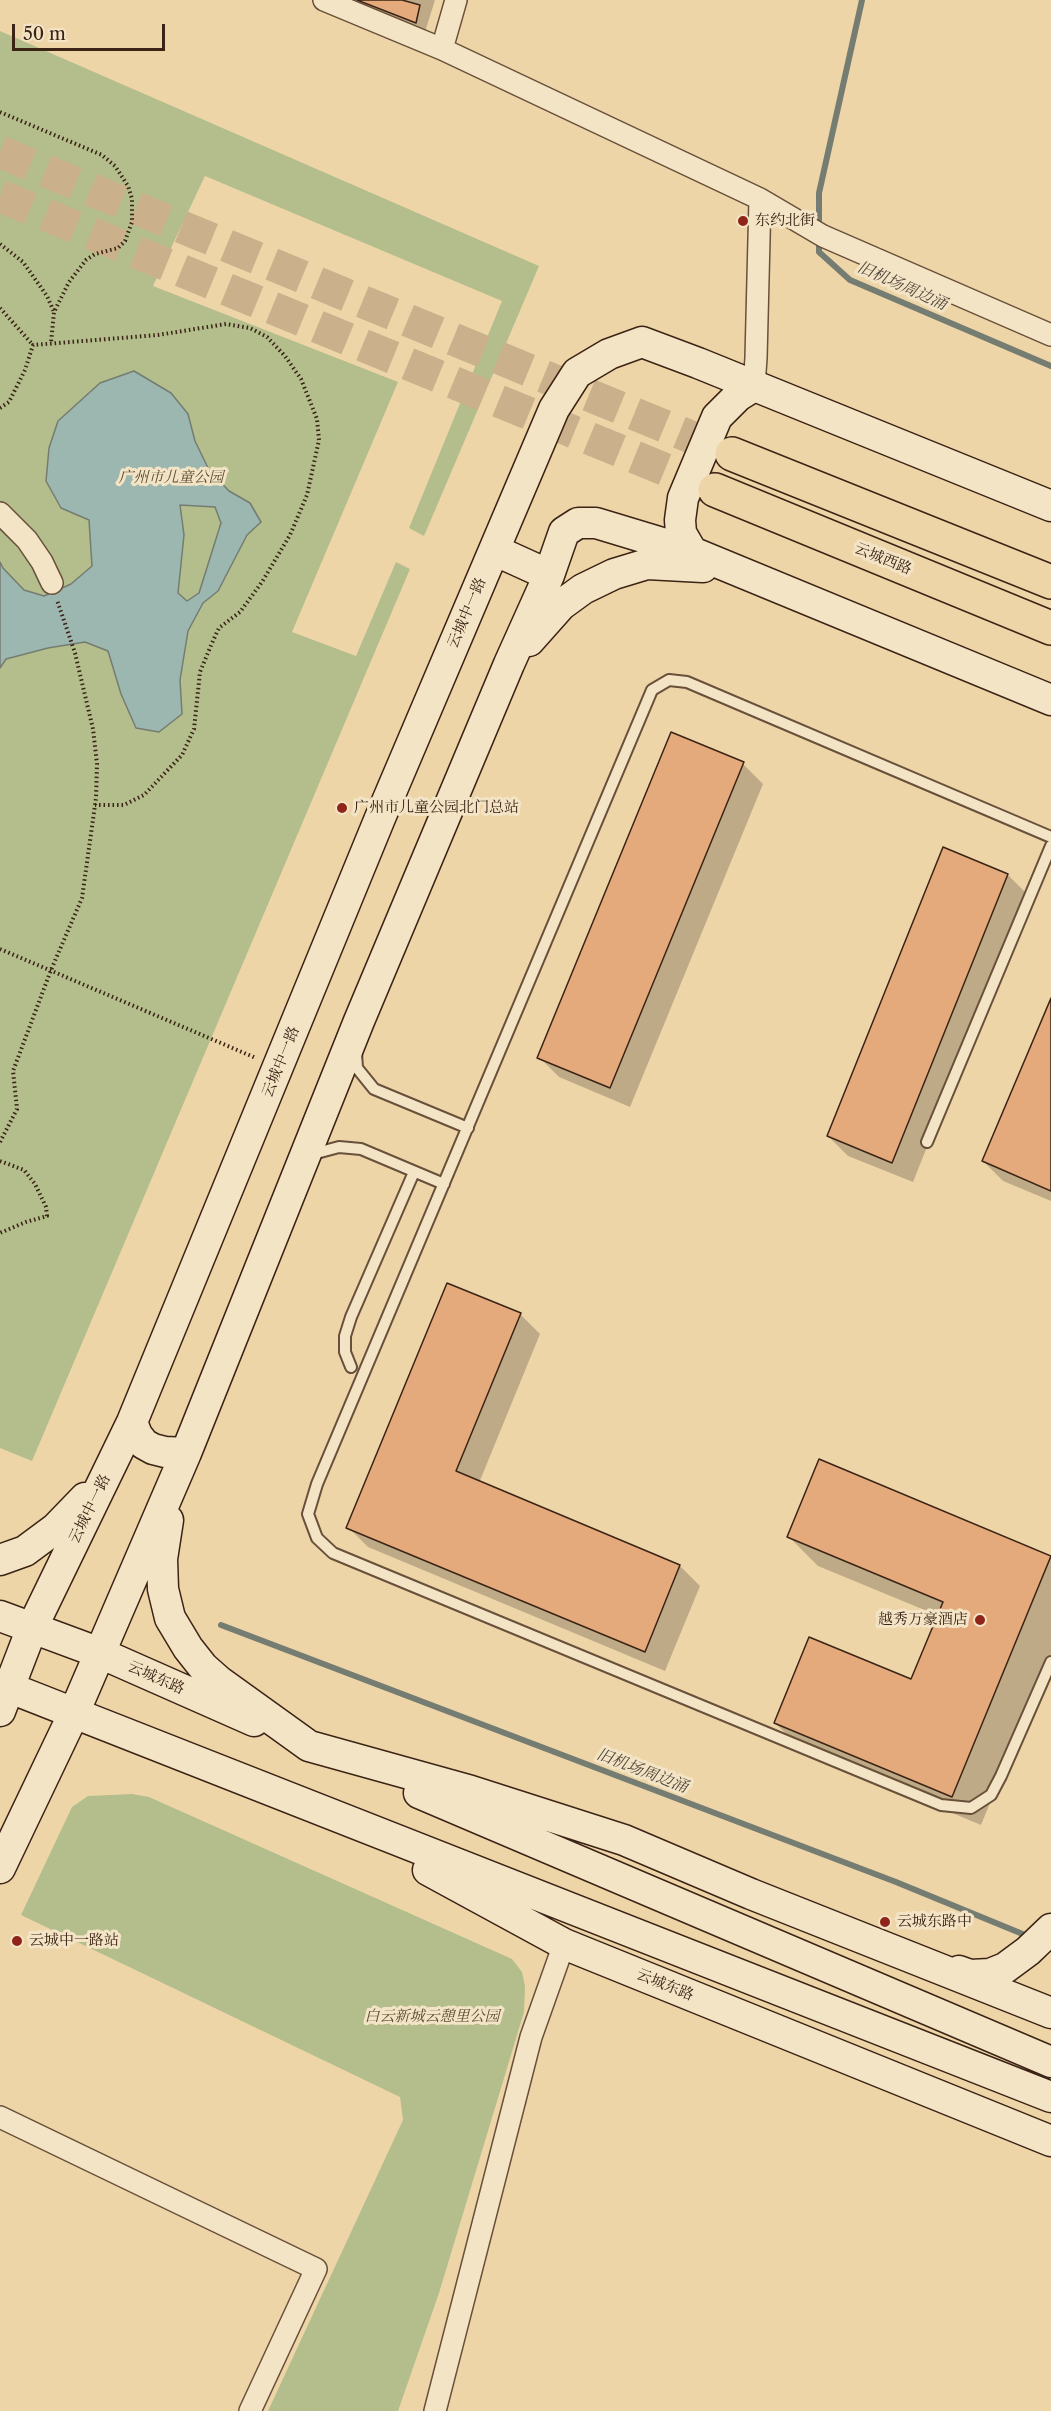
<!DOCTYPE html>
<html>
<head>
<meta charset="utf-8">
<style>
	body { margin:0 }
	#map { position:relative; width:1051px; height:2411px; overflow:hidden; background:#eed5a8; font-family:"Libre Caslon Text",serif }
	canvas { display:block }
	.scale { position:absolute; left:12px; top:24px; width:153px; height:27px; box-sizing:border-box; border:3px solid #3b2315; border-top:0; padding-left:8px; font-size:18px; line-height:21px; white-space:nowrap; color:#3b2315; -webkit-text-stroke:4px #f4e4c6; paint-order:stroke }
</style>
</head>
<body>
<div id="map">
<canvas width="1051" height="2411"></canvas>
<div class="scale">50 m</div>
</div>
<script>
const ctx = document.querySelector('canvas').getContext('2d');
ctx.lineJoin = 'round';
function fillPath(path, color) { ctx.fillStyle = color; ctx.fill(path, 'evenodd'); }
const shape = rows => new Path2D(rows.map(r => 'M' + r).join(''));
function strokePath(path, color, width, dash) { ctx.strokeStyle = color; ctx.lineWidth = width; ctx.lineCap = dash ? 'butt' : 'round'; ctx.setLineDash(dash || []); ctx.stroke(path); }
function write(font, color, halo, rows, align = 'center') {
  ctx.font = font + ' "Libre Caslon Text","Noto Serif SC",serif'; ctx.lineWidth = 6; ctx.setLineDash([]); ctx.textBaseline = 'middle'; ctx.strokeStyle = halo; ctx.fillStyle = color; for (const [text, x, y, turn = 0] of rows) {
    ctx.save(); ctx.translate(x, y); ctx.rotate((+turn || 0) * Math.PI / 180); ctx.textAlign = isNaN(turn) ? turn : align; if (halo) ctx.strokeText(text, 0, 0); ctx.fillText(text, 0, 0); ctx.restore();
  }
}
fillPath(shape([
	[0,31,539,266,424,536,409,528,502,301,205,176,153,286,398,382,292,632,356,656,396,562,410,569,32,1461,0,1448],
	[132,1794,149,1797,512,1959,522,1972,525,1986,524,2012,439,2293,398,2411,268,2411,403,2120,400,2097,21,1915,72,1807,88,1796]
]), '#b3be8c');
const water = shape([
	[134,371,171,393,188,414,195,441,209,470,229,491,250,503,261,522,247,535,218,591,203,603,188,631,180,680,182,714,159,732,136,728,121,694,108,651,85,642,48,648,6,659,0,668,0,562,3,568,24,590,44,596,71,584,92,566,89,520,61,508,46,481,49,448,58,421,100,383,134,371],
	[180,505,215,507,221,523,199,593,187,601,178,593,184,535,180,505]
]);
fillPath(water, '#9cb7b0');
strokePath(water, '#757c72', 1.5);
fillPath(shape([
	[346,0,435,0,425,32],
	[743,764,763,784,630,1107,559,1077,539,1057],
	[1008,875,1028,895,913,1182,848,1156,828,1136],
	[1051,1002,1051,1201,1003,1181,983,1161],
	[520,1314,540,1334,479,1483,680,1566,700,1586,665,1671,368,1547,348,1527],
	[789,1537,1051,1558,1051,1654,981,1825,804,1751,775,1723,912,1681,939,1616,818,1566]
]), '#0003');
strokePath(shape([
	[819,227,819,193,862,0],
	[819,240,819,252,850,280,1051,366],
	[221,1625,896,1882,1030,1937]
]), '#757c72', 6);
const building = shape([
	[357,0,402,0,420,5,416,23,357,0],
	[671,732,744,762,610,1088,537,1058,671,732],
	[943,847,1008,874,892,1163,827,1136,943,847],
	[1051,998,1051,1191,982,1161,1051,998],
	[447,1283,521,1313,456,1471,680,1565,645,1652,346,1528,447,1283],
	[819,1459,1051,1556,952,1797,774,1723,809,1637,911,1679,943,1602,787,1537,819,1459]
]);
fillPath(building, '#e4aa7c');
strokePath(building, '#3b2315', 1.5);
strokePath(shape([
	[0,152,732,454],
	[0,196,715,490]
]), '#cab18b', 33, [33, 16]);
const lane = shape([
	[1051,837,687,682,669,680,652,690,317,1484,308,1514,317,1538,333,1553,941,1805,971,1808,991,1795,1001,1776,1051,1662],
	[356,1052,357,1068,374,1089,468,1128],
	[927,1142,1051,846],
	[309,1155,339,1147,361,1149,444,1184],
	[351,1367,345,1352,345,1336,351,1317,414,1172]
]);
const street = shape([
	[324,0,442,49,760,199],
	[442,49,456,0],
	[754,386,756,358,760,199,823,236,1051,335],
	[0,513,27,540,42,562,52,583],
	[0,2117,316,2269,250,2411],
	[435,2411,531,2037,564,1944]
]);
const secondary = shape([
	[494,550,549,575],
	[692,552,681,533,680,520,683,498,717,417,738,396,754,386],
	[529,641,561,605,583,589,614,574,647,564,703,567],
	[132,1422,137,1435,144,1444,153,1449,165,1452,186,1453],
	[168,1520,162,1559,163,1589,170,1618,188,1648,203,1667,220,1682,309,1746,471,1791,624,1840,751,1894,1051,2013],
	[0,1560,25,1551,56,1528,85,1498],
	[0,1616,100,1653,254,1721],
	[0,1684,1051,2097],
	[0,1711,32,1628,132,1422,380,818,554,409,577,373,609,354,642,342,698,363,1051,506],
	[419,1793,1051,2062],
	[0,1868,74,1713,186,1453,359,1021,509,664,549,575,564,532,578,523,596,523,692,552,1051,700],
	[428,1870,564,1944,1051,2141],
	[959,1971,970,1975,990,1974,1005,1968,1028,1951,1051,1929]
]);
const primary = shape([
	[732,454,1051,582],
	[715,490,1051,628]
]);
strokePath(lane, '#68503a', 14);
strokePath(street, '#68503a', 24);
strokePath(secondary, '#3b2315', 33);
strokePath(primary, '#3b2315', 36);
strokePath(shape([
	[0,112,102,155,115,166,128,186,132,199,132,222,125,241,118,248,95,254,86,260,69,282,54,312,51,343],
	[0,244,23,262,47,296,54,312],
	[0,308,33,345],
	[0,408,9,402,25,370,33,345,158,335,226,324,250,328,267,337,285,356,301,379,317,419,319,440,307,495,290,535,262,582,240,612,219,628,212,643,200,672,194,729,182,755,144,795,124,805,95,805],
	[0,949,256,1058],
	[0,1142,17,1109,13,1071,51,970,82,898,96,798,97,764,93,729,75,653,57,600],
	[0,1161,24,1170,35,1184,46,1207,47,1216,26,1222,0,1233]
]), '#3b2315', 4, [1.5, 3]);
strokePath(lane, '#f4e4c6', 10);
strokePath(street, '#f4e4c6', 21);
strokePath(secondary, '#f4e4c6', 30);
strokePath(primary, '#eed5a8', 33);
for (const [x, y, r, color] of [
	[743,221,6,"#8f2418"],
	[342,808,6,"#8f2418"],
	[980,1620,6,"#8f2418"],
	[885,1922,6,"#8f2418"],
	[17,1941,6,"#8f2418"]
]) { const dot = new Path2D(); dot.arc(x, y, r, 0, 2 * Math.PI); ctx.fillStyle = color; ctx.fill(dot); strokePath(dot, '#f4e4c6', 2); }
write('15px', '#3b2315', '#f4e4c6', [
	["东约北街",755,221],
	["广州市儿童公园北门总站",354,808],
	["越秀万豪酒店",968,1620,"right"],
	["云城东路中",897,1922],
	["云城中一路站",29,1941]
], 'left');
write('italic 15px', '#594a33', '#f4e4c6', [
	["广州市儿童公园",171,478],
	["白云新城云憩里公园",432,2017]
]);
write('15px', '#3b2315', '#f4e4c6', [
	["云城西路",883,559,22],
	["云城中一路",467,613,-67],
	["云城中一路",281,1062,-68],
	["云城中一路",90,1509,-64],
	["云城东路",156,1678,24],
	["云城东路",665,1985,22]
]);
write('italic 16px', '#53483c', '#f4e4c6', [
	["旧机场周边涌",902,286,24],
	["旧机场周边涌",642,1771,21]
]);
</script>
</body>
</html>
